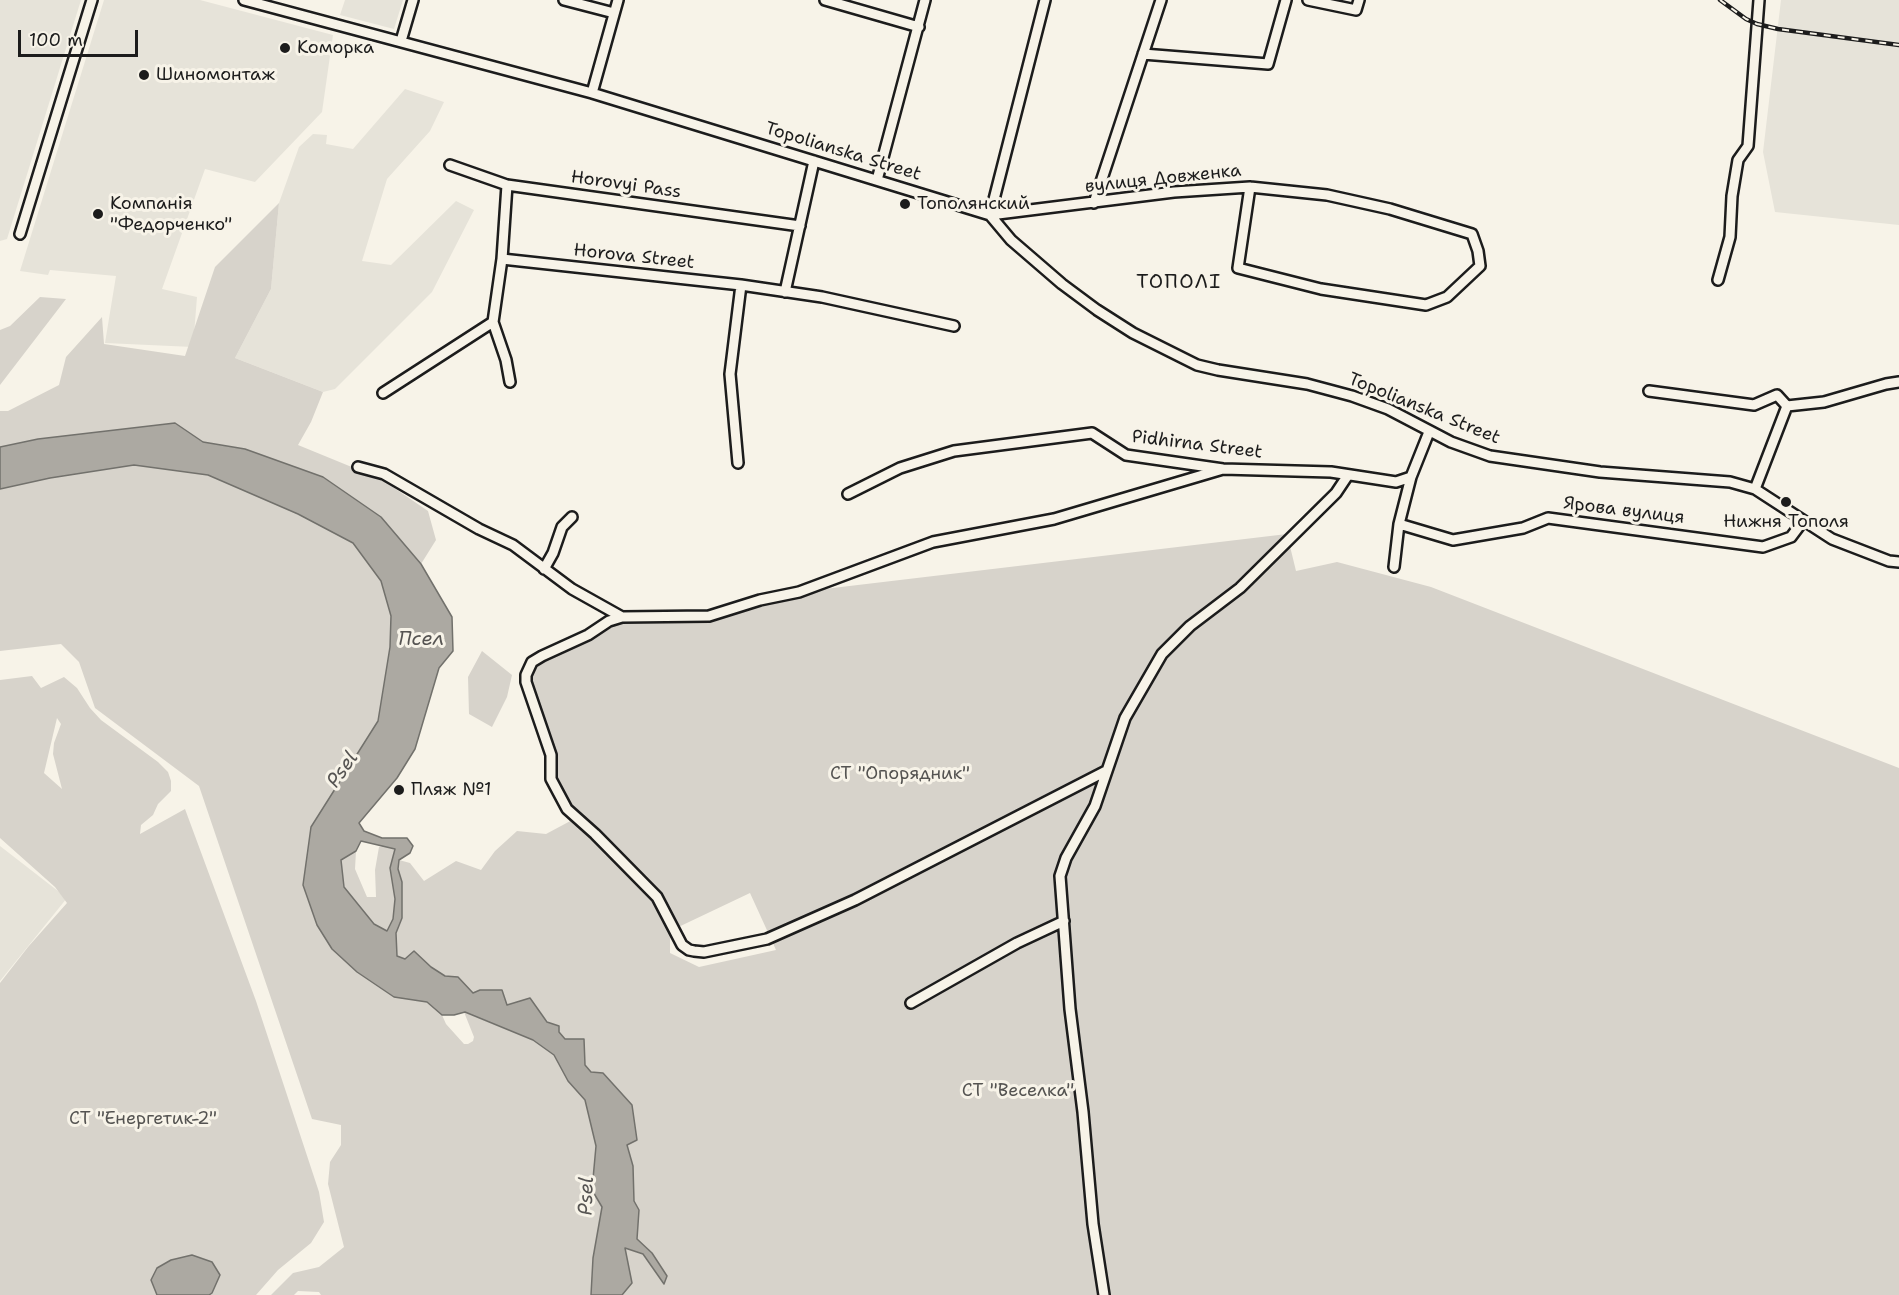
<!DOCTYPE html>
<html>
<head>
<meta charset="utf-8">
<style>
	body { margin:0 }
	#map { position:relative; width:1899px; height:1295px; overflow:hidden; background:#f7f3e8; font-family:"Shantell Sans",sans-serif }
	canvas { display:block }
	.scale { position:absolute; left:18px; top:30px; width:120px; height:27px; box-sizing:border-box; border:3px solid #1c1c1c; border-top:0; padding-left:8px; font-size:18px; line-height:21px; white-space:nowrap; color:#1c1c1c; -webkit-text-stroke:4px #f7f3e8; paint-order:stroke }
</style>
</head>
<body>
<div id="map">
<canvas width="1899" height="1295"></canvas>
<div class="scale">100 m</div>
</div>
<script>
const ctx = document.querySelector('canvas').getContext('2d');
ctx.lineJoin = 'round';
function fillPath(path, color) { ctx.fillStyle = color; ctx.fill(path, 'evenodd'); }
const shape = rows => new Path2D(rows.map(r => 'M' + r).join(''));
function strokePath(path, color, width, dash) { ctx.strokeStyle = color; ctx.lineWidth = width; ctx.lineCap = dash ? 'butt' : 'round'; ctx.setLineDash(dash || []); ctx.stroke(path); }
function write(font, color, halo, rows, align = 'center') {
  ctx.font = font + ' "Shantell Sans",sans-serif'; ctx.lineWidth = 6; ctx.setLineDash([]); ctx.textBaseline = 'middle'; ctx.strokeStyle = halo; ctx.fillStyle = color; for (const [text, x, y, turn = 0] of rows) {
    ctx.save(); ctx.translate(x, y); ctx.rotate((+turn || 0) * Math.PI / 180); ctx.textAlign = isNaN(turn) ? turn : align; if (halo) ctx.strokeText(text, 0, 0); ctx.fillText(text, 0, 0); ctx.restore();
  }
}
fillPath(shape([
	[0,0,81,0,7,239,0,241],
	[104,0,200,0,333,35,322,112,255,182,205,169,162,289,197,297,193,347,105,343,116,276,50,270,48,275,20,271],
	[345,0,403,0,394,29,340,15],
	[1781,0,1899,0,1899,225,1775,212,1763,152],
	[405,89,444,102,430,131,387,179,362,261,391,265,456,201,474,210,432,292,335,389,323,392,235,358,271,289,279,203,299,147,313,134,327,135,326,144,353,149],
	[0,846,67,898,0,981]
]), '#e6e3d9');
fillPath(shape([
	[279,203,271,289,235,358,323,392,311,422,298,445,381,479,428,511,436,540,421,564,381,517,245,449,203,442,175,423,38,439,0,447,0,411,8,411,59,385,66,357,102,317,104,344,185,356,215,267],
	[40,297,66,299,0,385,0,330,10,326],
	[134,465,208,475,298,514,353,543,381,581,391,616,390,647,378,721,311,827,304,885,317,925,332,949,394,997,427,1002,442,1015,446,1024,464,1044,468,1044,473,1041,474,1037,464,1012,533,1040,554,1055,568,1081,585,1100,596,1146,592,1190,602,1207,594,1258,591,1295,321,1295,319,1292,298,1291,294,1295,271,1295,293,1273,319,1267,344,1247,328,1184,330,1162,341,1145,341,1125,312,1119,199,786,95,708,79,662,61,644,0,651,0,489,50,478],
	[1287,534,1296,571,1337,562,1431,587,1899,768,1899,1295,622,1295,632,1283,624,1247,643,1254,664,1284,652,1253,637,1239,639,1210,634,1201,633,1166,627,1145,632,1105,603,1073,591,1072,585,1065,585,1049,565,1039,538,1011,506,1005,480,990,473,993,458,977,445,976,431,967,414,952,405,959,397,956,396,933,402,918,402,882,398,869,399,860,410,863,424,881,456,861,481,870,495,851,517,831,546,834,576,818,551,779,552,766,526,682,528,667,609,621,709,616,799,592],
	[750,893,776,950,699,967,670,953,670,931],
	[482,651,512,675,507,697,492,727,469,714,468,677],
	[32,676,41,688,64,677,77,688,90,708,101,720,158,762,168,772,171,781,171,791,158,804,153,815,141,825,140,834,185,809,256,1001,319,1192,324,1222,311,1243,278,1270,256,1295,209,1295,220,1275,151,1280,157,1295,0,1295,0,983,28,947,67,903,55,887,0,838,0,680],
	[57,718,61,724,54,743,53,754,62,789,44,773],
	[386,845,395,849,390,868,395,899,393,919,387,931,374,924,344,887,341,860,356,851,355,869,367,897,376,897,375,870,379,847]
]), '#d7d3cb');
const water = shape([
	[175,423,203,442,245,449,323,477,381,517,421,564,452,617,453,651,439,668,415,749,397,778,359,823,364,831,382,838,407,838,413,846,410,853,399,860,398,869,402,882,402,918,396,933,397,956,405,959,414,951,431,967,445,976,458,977,473,993,480,990,502,990,507,1005,530,998,547,1022,559,1026,559,1032,565,1039,584,1039,585,1065,591,1072,603,1073,632,1105,637,1140,627,1145,633,1166,634,1201,639,1210,637,1239,652,1253,667,1276,664,1284,643,1254,625,1248,632,1283,622,1295,591,1295,593,1258,602,1207,592,1190,596,1146,585,1100,568,1081,554,1055,533,1040,465,1012,454,1015,442,1015,427,1002,394,997,357,972,332,949,317,925,303,885,311,827,378,721,390,647,391,616,381,581,353,543,298,514,208,475,134,465,50,478,0,489,0,447,38,439,175,423],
	[361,841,395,849,390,868,395,899,393,919,387,931,374,924,344,887,341,860,356,851,361,841],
	[192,1255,212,1262,220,1275,212,1293,209,1295,157,1295,151,1280,157,1268,171,1260,192,1255]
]);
fillPath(water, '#aca9a2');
strokePath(water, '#72716c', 1.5);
const minor = shape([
	[244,0,592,93,990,215,1011,240,1062,284,1097,310,1133,333,1197,365,1218,370,1307,384,1352,396,1388,409,1451,442,1490,456,1600,472,1730,482,1755,489,1832,539,1889,561,1899,562],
	[564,0,614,13],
	[825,0,919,27],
	[1045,0,990,215,1174,192,1250,187,1327,195,1390,209,1472,234,1478,251,1480,266,1447,297,1426,305,1321,289,1238,268,1250,187],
	[1308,0,1356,10,1359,0],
	[401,41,413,0],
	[1143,54,1268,64,1286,0],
	[592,93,618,0],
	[450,165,507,185,800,226],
	[877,180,925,0],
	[1094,203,1161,0],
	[20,234,92,0],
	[502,259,507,185],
	[1718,280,1730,237,1732,196,1738,160,1748,146,1759,0],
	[785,292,814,161],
	[493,322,506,360,510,382],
	[1649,391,1754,405,1777,395,1787,406,1824,402,1886,384,1899,382],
	[383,393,493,322,502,259,741,285,822,297,954,326],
	[738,463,730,374,741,285],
	[358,467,384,474,479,529,513,545,572,589,622,617],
	[1755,489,1787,406],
	[848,494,900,468,954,451,1092,433,1126,455,1223,469,1331,472,1396,482,1411,477],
	[1399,524,1453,540,1523,528,1548,518,1763,547,1791,537,1803,521],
	[1394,567,1399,524,1411,477,1429,432],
	[544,569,553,553,562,527,572,517],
	[1106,771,855,900,767,939,704,952,694,951,689,950,682,945,657,897,595,834,567,809,551,779,551,755,526,682,526,675,532,662,542,656,588,635,609,621,622,617,709,616,760,600,799,592,933,542,1054,519,1223,469],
	[911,1003,1017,943,1064,921],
	[1104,1295,1093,1224,1083,1112,1070,1009,1060,876,1066,858,1095,806,1125,718,1162,654,1190,626,1240,588,1336,493,1348,475]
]);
strokePath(minor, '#1c1c1c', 14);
strokePath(minor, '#f7f3e8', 9);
const rail = shape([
	[1720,0,1746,19,1757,24,1778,29,1899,45]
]);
strokePath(rail, '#1c1c1c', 4.5);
strokePath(rail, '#f7f3e8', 2, [7]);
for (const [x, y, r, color] of [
	[285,48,6,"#1c1c1c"],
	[144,75,6,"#1c1c1c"],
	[905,204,6,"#1c1c1c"],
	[98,214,6,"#1c1c1c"],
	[1786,502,6,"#1c1c1c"],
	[399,790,6,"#1c1c1c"]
]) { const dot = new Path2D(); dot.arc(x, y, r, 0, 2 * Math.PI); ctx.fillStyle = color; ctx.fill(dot); strokePath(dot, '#f7f3e8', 2); }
write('18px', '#1c1c1c', '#f7f3e8', [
	["Коморка",297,48],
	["Шиномонтаж",156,75],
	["Компанія",110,204],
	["\"Федорченко\"",110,225],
	["Тополянский",917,204],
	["Нижня Тополя",1786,522,"center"],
	["Пляж №1",411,790]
], 'left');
write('18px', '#1c1c1c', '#f7f3e8', [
	["Topolianska Street",843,152,17],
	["вулиця Довженка",1163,179,-6],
	["Horovyi Pass",626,185,8],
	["Horova Street",634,257,6],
	["Topolianska Street",1424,409,22],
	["Pidhirna Street",1197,445,7],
	["Ярова вулиця",1624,511,7]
]);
write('18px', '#545351', '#f7f3e8', [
	["СТ \"Опорядник\"",900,774],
	["СТ \"Веселка\"",1018,1091],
	["СТ \"Енергетик-2\"",143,1119]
]);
ctx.letterSpacing = '1.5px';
write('20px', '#1c1c1c', '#f7f3e8', [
	["ТОПОЛІ",1179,283]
]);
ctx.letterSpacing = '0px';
write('italic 20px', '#565452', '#f7f3e8', [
	["Псел",421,640],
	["Psel",343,770,-55],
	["Psel",587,1196,-88]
]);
</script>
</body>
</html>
